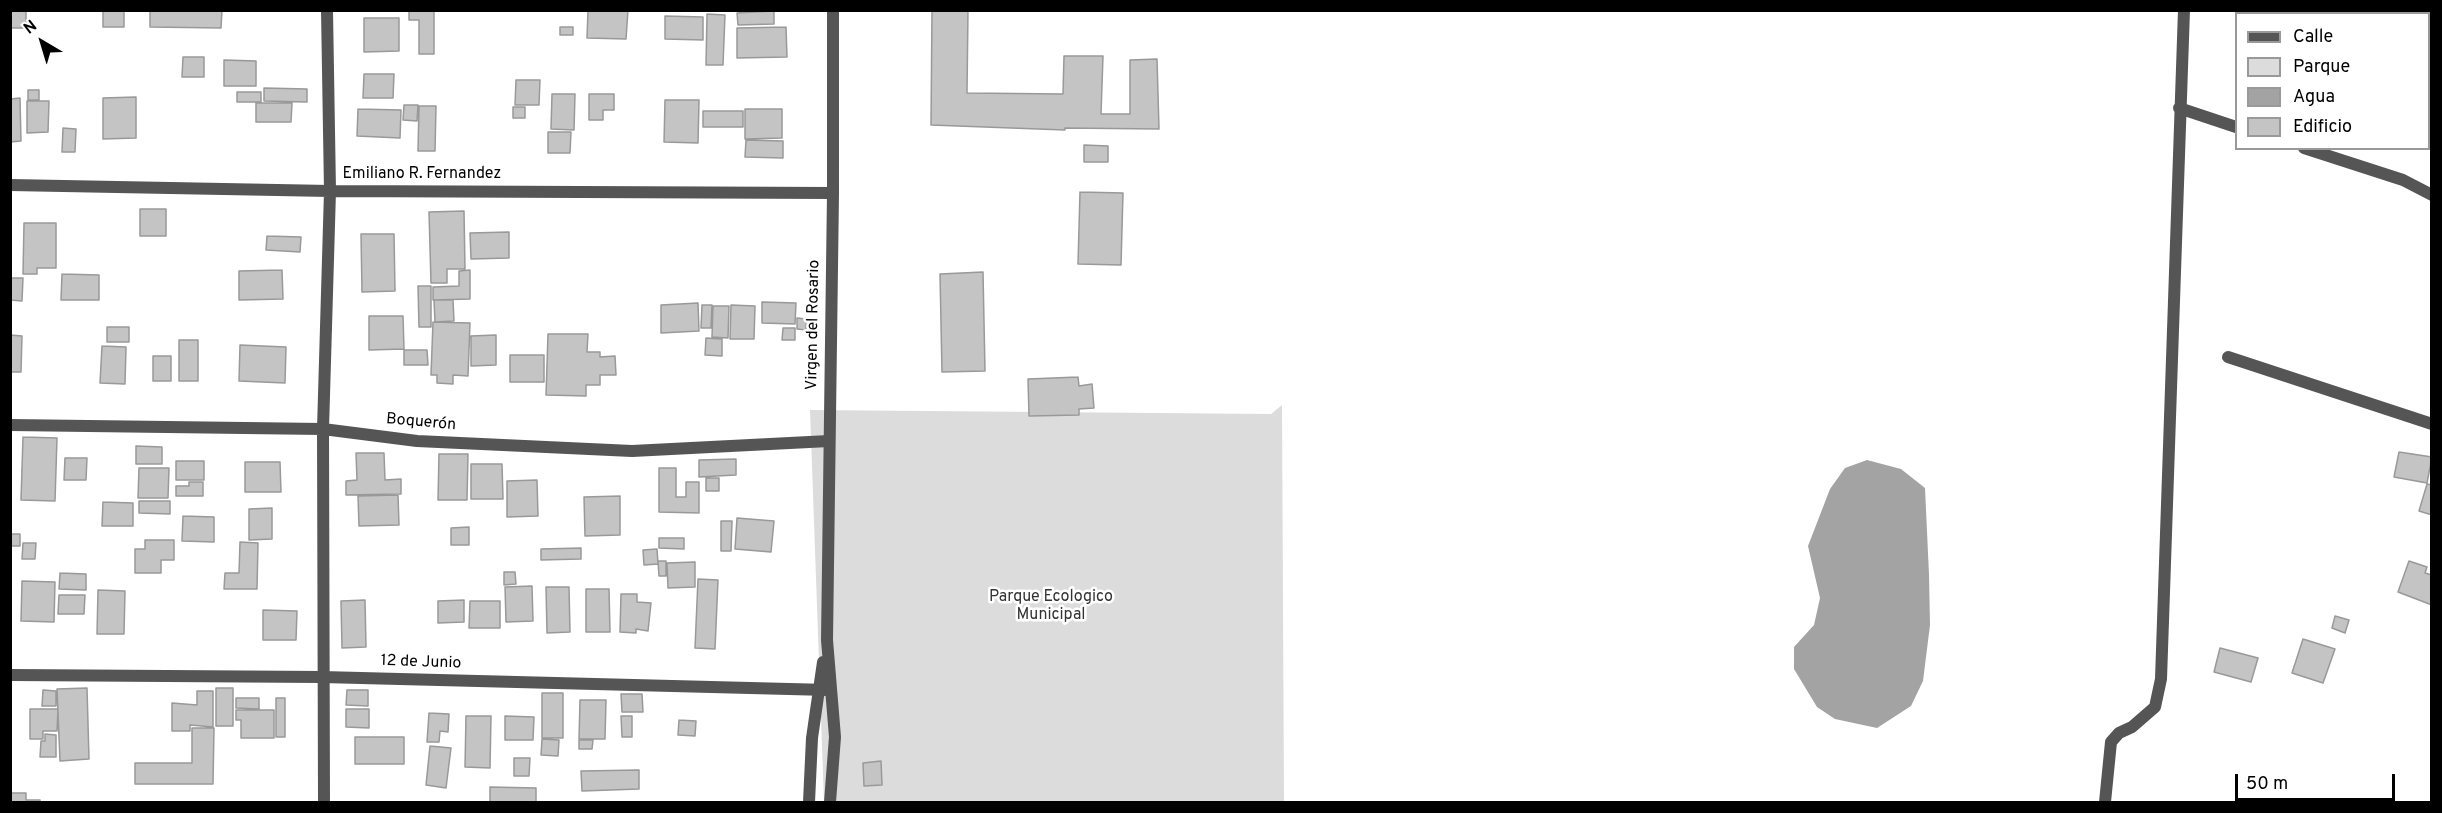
<!DOCTYPE html>
<html>
<head>
<meta charset="utf-8">
<style>
	body { margin:0 }
	#map { position:relative; width:2442px; height:813px; overflow:hidden; background:#fff; font-family:Overpass,sans-serif }
	canvas { display:block }
	.frame { position:absolute; inset:0; border:12px solid #000; pointer-events:none }
	.legend { position:absolute; left:2235px; top:12px; width:195px; height:138px; box-sizing:border-box; background:#fff; border:2px solid #999; margin:0; padding:8px 10px; list-style:none; font-size:18px; color:#000 }
	.legend li { display:flex; align-items:center; gap:12px; height:30px }
	.legend b { width:30px; border:2px solid #999 }
	.north { position:absolute; left:12px; top:12px; width:60px; height:60px; -webkit-text-stroke:4px #fff; paint-order:stroke; rotate:322deg; font-size:16px; font-weight:700; line-height:24px; text-align:center; color:#000 }
	.north::after { content:''; display:block; margin:auto; width:21px; height:27px; background:#000; clip-path:polygon(50% 0,100% 100%,50% 72%,0 100%) }
	.scale { position:absolute; left:2235px; top:774px; width:160px; height:27px; box-sizing:border-box; border:3px solid #000; border-top:0; padding-left:8px; font-size:18px; line-height:21px; white-space:nowrap; color:#000; -webkit-text-stroke:4px #fff; paint-order:stroke }
</style>
</head>
<body>
<div id="map">
<canvas width="2442" height="813"></canvas>
<div class="frame"></div>
<ul class="legend">
<li><b style="height:8px;background:#555"></b>Calle</li>
<li><b style="height:16px;background:#dcdcdc"></b>Parque</li>
<li><b style="height:16px;background:#a3a3a3"></b>Agua</li>
<li><b style="height:16px;background:#c4c4c4"></b>Edificio</li>
</ul>
<div class="north">N</div>
<div class="scale">50 m</div>
</div>
<script>
const ctx = document.querySelector('canvas').getContext('2d');
ctx.lineJoin = 'round';
function fillPath(path, color) { ctx.fillStyle = color; ctx.fill(path, 'evenodd'); }
const shape = rows => new Path2D(rows.map(r => 'M' + r).join(''));
function strokePath(path, color, width, dash) { ctx.strokeStyle = color; ctx.lineWidth = width; ctx.lineCap = dash ? 'butt' : 'round'; ctx.setLineDash(dash || []); ctx.stroke(path); }
function write(font, color, halo, rows, align = 'center') {
  ctx.font = font + ' Overpass,sans-serif'; ctx.lineWidth = 5; ctx.setLineDash([]); ctx.textBaseline = 'middle'; ctx.strokeStyle = halo; ctx.fillStyle = color; for (const [text, x, y, turn = 0] of rows) {
    ctx.save(); ctx.translate(x, y); ctx.rotate((+turn || 0) * Math.PI / 180); ctx.textAlign = isNaN(turn) ? turn : align; if (halo) ctx.strokeText(text, 0, 0); ctx.fillText(text, 0, 0); ctx.restore();
  }
}
fillPath(shape([
	[1282,405,1284,802,824,802,810,410,1271,414]
]), '#dcdcdc');
fillPath(shape([
	[1867,460,1901,469,1925,488,1929,575,1930,625,1923,681,1911,706,1877,728,1835,719,1817,707,1794,669,1794,647,1814,625,1820,598,1808,546,1830,489,1845,468]
]), '#a3a3a3');
const building = shape([
	[10,10,26,10,26,28,10,28,10,10],
	[103,10,124,10,124,27,103,27,103,10],
	[150,10,222,10,221,28,150,27,150,10],
	[409,10,434,10,434,54,419,54,419,20,409,20,409,10],
	[588,10,628,10,626,39,587,38,588,10],
	[932,10,968,10,967,93,1063,94,1064,56,1103,56,1101,114,1130,114,1130,60,1157,59,1159,129,1065,128,1065,130,931,125,932,10],
	[774,11,774,24,738,25,737,13,774,11],
	[707,14,725,15,723,65,706,65,707,14],
	[665,16,703,17,703,40,665,39,665,16],
	[364,18,399,18,399,51,364,52,364,18],
	[560,27,573,27,573,35,560,35,560,27],
	[786,27,787,57,737,58,737,28,786,27],
	[183,57,204,57,204,77,182,77,183,57],
	[224,60,256,61,256,86,224,86,224,60],
	[364,74,394,74,393,98,363,98,364,74],
	[516,80,540,80,539,105,515,105,516,80],
	[264,88,307,89,307,102,264,101,264,88],
	[28,90,39,90,39,100,28,100,28,90],
	[237,92,261,92,261,102,237,102,237,92],
	[552,94,575,94,574,130,551,129,552,94],
	[589,94,614,94,614,110,603,110,603,120,589,120,589,94],
	[136,97,136,138,103,139,103,98,136,97],
	[20,98,21,141,10,142,10,99,20,98],
	[665,100,699,100,698,143,664,142,665,100],
	[27,101,49,101,48,132,27,133,27,101],
	[256,103,292,103,291,122,256,122,256,103],
	[404,105,418,105,417,121,403,120,404,105],
	[419,106,436,106,435,151,418,151,419,106],
	[513,107,525,107,525,118,513,118,513,107],
	[358,109,401,110,400,138,357,136,358,109],
	[745,109,782,109,782,138,745,139,745,109],
	[703,111,743,111,743,127,703,127,703,111],
	[63,128,76,129,75,152,62,152,63,128],
	[548,132,571,132,570,153,548,153,548,132],
	[746,140,783,141,783,158,745,157,746,140],
	[1084,145,1108,146,1108,162,1084,162,1084,145],
	[1080,192,1123,193,1121,265,1078,264,1080,192],
	[140,209,166,209,166,236,140,236,140,209],
	[464,211,465,269,447,269,447,283,431,283,429,212,464,211],
	[24,223,56,223,56,268,37,268,37,274,23,274,24,223],
	[509,232,509,258,471,259,470,233,509,232],
	[361,234,394,234,395,291,362,292,361,234],
	[267,236,301,237,300,252,266,250,267,236],
	[282,270,283,299,239,300,239,271,282,270],
	[470,270,470,299,433,300,433,287,459,286,459,271,470,270],
	[983,272,985,371,942,372,940,274,983,272],
	[62,274,99,275,99,300,61,300,62,274],
	[10,278,23,278,22,301,10,300,10,278],
	[418,286,431,286,431,327,419,327,418,286],
	[434,300,453,300,454,321,435,322,434,300],
	[762,302,796,303,795,324,762,323,762,302],
	[698,303,699,331,661,333,661,305,698,303],
	[702,305,712,305,711,328,701,328,702,305],
	[731,305,755,306,754,339,730,339,731,305],
	[713,306,729,306,728,338,712,337,713,306],
	[369,316,403,316,404,349,369,350,369,316],
	[797,318,806,319,806,330,797,329,797,318],
	[433,322,470,323,468,376,453,375,453,384,437,383,437,375,431,375,433,322],
	[107,327,129,327,129,342,107,342,107,327],
	[783,328,795,328,795,340,782,340,783,328],
	[548,334,588,334,587,352,600,352,600,357,615,356,616,375,600,375,600,385,586,385,586,396,546,395,548,334],
	[10,335,22,336,21,372,10,372,10,335],
	[496,335,496,365,471,366,471,336,496,335],
	[706,338,722,339,722,356,705,355,706,338],
	[179,340,198,340,198,381,179,381,179,340],
	[240,345,286,347,285,383,239,381,240,345],
	[102,346,126,347,125,384,100,383,102,346],
	[404,350,427,350,428,365,404,365,404,350],
	[510,355,544,355,544,382,510,382,510,355],
	[153,356,171,356,171,381,153,381,153,356],
	[1078,377,1079,386,1092,384,1094,408,1079,409,1079,415,1029,416,1028,379,1078,377],
	[23,437,57,438,55,501,21,500,23,437],
	[136,446,162,447,162,464,136,464,136,446],
	[2399,452,2432,457,2427,483,2394,477,2399,452],
	[356,453,384,453,385,480,401,479,401,494,346,495,346,481,357,480,356,453],
	[439,454,468,454,467,500,438,500,439,454],
	[65,458,87,458,86,480,64,480,65,458],
	[736,459,736,475,699,477,699,460,736,459],
	[176,461,204,461,204,480,176,480,176,461],
	[245,462,280,462,281,492,245,492,245,462],
	[471,464,502,464,503,499,471,499,471,464],
	[139,468,169,468,168,498,138,498,139,468],
	[659,468,676,468,676,497,686,497,686,482,699,482,699,513,659,512,659,468],
	[706,478,719,478,719,491,706,491,706,478],
	[537,480,538,516,507,517,507,481,537,480],
	[189,482,203,482,203,496,176,496,176,486,189,486,189,482],
	[2427,484,2432,485,2432,515,2419,511,2427,484],
	[398,495,399,525,359,526,358,496,398,495],
	[620,496,620,535,585,536,584,497,620,496],
	[139,501,170,501,170,514,139,513,139,501],
	[103,502,133,503,133,526,102,526,103,502],
	[272,508,272,539,249,540,249,509,272,508],
	[183,516,214,517,214,542,182,541,183,516],
	[737,518,774,521,771,552,735,549,737,518],
	[721,521,732,521,731,551,721,551,721,521],
	[469,527,469,545,451,545,451,528,469,527],
	[10,534,20,534,20,546,10,546,10,534],
	[659,538,684,538,684,549,659,548,659,538],
	[145,540,174,540,174,560,161,560,161,573,135,573,135,549,145,549,145,540],
	[240,542,258,543,257,589,224,589,225,573,239,573,240,542],
	[23,543,36,543,35,559,22,559,23,543],
	[581,548,581,559,541,560,541,549,581,548],
	[657,549,658,564,644,565,643,550,657,549],
	[658,561,666,561,666,576,659,576,658,561],
	[2409,561,2427,567,2425,573,2432,575,2432,605,2398,592,2409,561],
	[695,562,695,587,668,588,667,563,695,562],
	[504,572,515,572,516,584,504,585,504,572],
	[60,573,86,574,86,590,59,589,60,573],
	[698,579,718,580,715,649,695,648,698,579],
	[22,581,55,582,54,622,21,621,22,581],
	[532,586,533,621,506,622,505,587,532,586],
	[546,587,569,587,570,632,547,633,546,587],
	[586,589,609,589,610,632,586,632,586,589],
	[98,590,125,591,124,634,97,634,98,590],
	[621,594,637,594,637,602,651,603,648,631,636,629,636,633,620,632,621,594],
	[59,595,85,595,84,614,58,614,59,595],
	[365,600,366,647,342,648,341,601,365,600],
	[464,600,464,622,438,623,438,601,464,600],
	[470,601,500,601,500,628,469,628,470,601],
	[263,610,297,611,296,640,263,640,263,610],
	[2335,616,2349,620,2345,633,2332,628,2335,616],
	[2303,639,2335,649,2323,683,2292,673,2303,639],
	[2220,648,2258,658,2251,682,2214,672,2220,648],
	[87,688,89,759,60,761,57,689,87,688],
	[216,688,233,688,233,726,216,726,216,688],
	[43,690,56,691,56,706,42,706,43,690],
	[347,690,368,690,368,706,346,705,347,690],
	[197,691,213,691,213,727,190,725,190,731,172,731,172,703,197,705,197,691],
	[542,693,563,693,563,738,542,738,542,693],
	[621,694,642,694,643,712,622,712,621,694],
	[236,698,259,698,259,709,236,708,236,698],
	[276,698,285,698,285,737,276,737,276,698],
	[580,700,606,700,605,739,579,739,580,700],
	[30,709,58,709,57,731,43,731,43,739,30,739,30,709],
	[346,709,369,709,369,728,346,727,346,709],
	[236,710,274,710,274,738,241,738,241,720,236,720,236,710],
	[429,713,449,714,448,732,440,731,439,742,427,742,429,713],
	[466,716,491,716,490,768,465,767,466,716],
	[505,716,534,717,533,740,505,740,505,716],
	[621,716,632,716,632,737,622,737,621,716],
	[679,720,696,721,695,736,678,735,679,720],
	[192,728,214,728,213,784,135,784,135,763,192,763,192,728],
	[45,734,56,735,56,757,40,757,41,741,45,741,45,734],
	[355,737,404,737,404,764,355,764,355,737],
	[542,739,559,740,558,756,541,755,542,739],
	[579,740,593,740,592,749,579,749,579,740],
	[430,746,451,748,446,788,426,785,430,746],
	[514,758,530,758,529,776,514,776,514,758],
	[881,761,882,785,864,786,863,763,881,761],
	[639,770,639,789,582,791,581,771,639,770],
	[490,787,536,788,536,802,490,802,490,787],
	[10,793,26,793,26,800,40,800,40,802,10,802,10,793]
]);
fillPath(building, '#c4c4c4');
strokePath(building, '#999', 1.5);
strokePath(shape([
	[2179,108,2236,127],
	[2304,148,2403,180,2432,195],
	[10,185,330,191,833,193],
	[2228,357,2432,424],
	[10,425,323,429,417,441,632,451,829,441],
	[10,675,322,677,828,690],
	[324,802,323,429,330,191,327,10],
	[2105,802,2111,742,2119,733,2132,727,2155,707,2161,679,2184,10]
]), '#555', 12);
strokePath(shape([
	[809,802,812,738,823,662],
	[830,802,835,737,827,640,833,193,833,10]
]), '#555', 12);
write('16px', '#000', '#fff', [
	["Emiliano R. Fernandez",422,175],
	["Virgen del Rosario",814,325,-89],
	["Boquerón",421,423,5],
	["12 de Junio",421,663,2]
]);
write('16px', '#333', '#fff', [
	["Parque Ecologico",1051,598],
	["Municipal",1051,616]
]);
</script>
</body>
</html>
